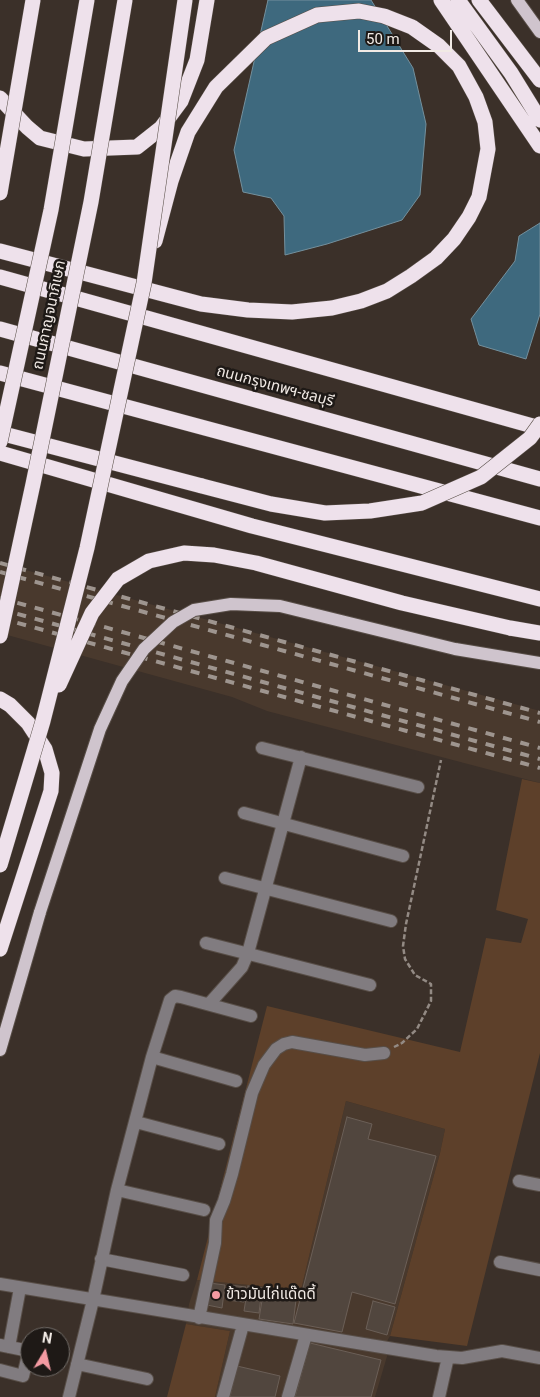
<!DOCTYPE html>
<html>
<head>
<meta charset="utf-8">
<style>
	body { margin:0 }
	#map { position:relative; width:540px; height:1397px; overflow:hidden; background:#3b3029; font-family:Roboto,sans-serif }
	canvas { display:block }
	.north { position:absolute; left:20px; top:1327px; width:50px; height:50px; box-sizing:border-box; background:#1e1916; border:1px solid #726d69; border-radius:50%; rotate:9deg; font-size:14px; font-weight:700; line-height:20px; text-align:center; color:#f1eae5 }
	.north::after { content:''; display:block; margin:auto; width:18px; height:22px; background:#f49aa2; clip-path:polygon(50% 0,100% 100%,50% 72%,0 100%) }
	.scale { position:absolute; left:358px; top:30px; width:94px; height:22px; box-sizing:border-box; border:2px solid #f1eae5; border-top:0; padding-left:6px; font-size:15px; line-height:18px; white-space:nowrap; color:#f1eae5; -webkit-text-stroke:4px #1e1916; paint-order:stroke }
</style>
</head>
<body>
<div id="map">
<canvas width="540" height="1397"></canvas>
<div class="north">N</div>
<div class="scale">50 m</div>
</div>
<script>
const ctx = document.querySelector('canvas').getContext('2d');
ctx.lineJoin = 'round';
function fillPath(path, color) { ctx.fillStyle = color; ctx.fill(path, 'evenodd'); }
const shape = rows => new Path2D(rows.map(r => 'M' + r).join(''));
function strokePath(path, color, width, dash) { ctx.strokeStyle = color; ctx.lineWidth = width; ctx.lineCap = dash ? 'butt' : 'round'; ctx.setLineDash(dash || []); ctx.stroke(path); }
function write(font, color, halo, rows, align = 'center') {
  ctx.font = font + ' Roboto,"Noto Sans Thai",sans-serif'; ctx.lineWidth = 5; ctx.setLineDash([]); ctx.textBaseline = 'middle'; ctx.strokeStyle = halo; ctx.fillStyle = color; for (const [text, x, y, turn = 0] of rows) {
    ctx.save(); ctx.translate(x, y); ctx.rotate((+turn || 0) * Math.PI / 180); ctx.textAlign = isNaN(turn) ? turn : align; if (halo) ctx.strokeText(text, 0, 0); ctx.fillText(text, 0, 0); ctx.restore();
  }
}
fillPath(shape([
	[0,563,540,711,540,783,267,711,232,697,0,633],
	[346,1101,445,1129,440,1153,390,1336,386,1343,388,1353,375,1397,215,1397,230,1331,186,1324,189,1304,197,1280,301,1290]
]), '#49392d');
fillPath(shape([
	[522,779,540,783,540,1053,467,1346,390,1336,440,1153,445,1129,346,1101,301,1290,197,1280,267,1006,460,1052,486,938,521,943,528,919,496,910],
	[186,1324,230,1331,215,1397,167,1397]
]), '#5d402a');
const water = shape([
	[268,0,371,0,413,68,426,124,420,195,402,220,327,244,285,255,284,216,271,198,243,192,234,150,268,0],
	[540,223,540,314,526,359,479,345,471,319,515,261,519,236,540,223]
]);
fillPath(water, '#3e697e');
strokePath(water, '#74909d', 1);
const building = shape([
	[347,1117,372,1124,368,1139,436,1156,395,1304,352,1292,342,1332,294,1323,347,1117],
	[209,1283,225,1285,222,1308,207,1305,209,1283],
	[229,1285,246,1287,244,1302,227,1300,229,1285],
	[248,1286,262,1288,259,1313,244,1311,248,1286],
	[264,1288,297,1292,293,1324,259,1319,264,1288],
	[373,1301,395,1307,387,1335,366,1329,373,1301],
	[310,1343,381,1360,371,1397,295,1397,310,1343],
	[237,1366,280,1376,275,1397,230,1397,237,1366]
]);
fillPath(building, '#51463e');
strokePath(building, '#6b5f57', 1);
const minor = shape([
	[262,748,418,787],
	[244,813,403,856],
	[225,878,391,921],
	[206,943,370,985],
	[209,1004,242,967,248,953,301,757],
	[152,1057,236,1081],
	[136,1122,219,1144],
	[519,1181,540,1185],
	[117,1190,204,1210],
	[101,1259,183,1275],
	[500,1262,540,1270],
	[0,1284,436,1356,462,1358,502,1351,540,1358],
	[199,1318,215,1243,216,1220,224,1201,232,1174,252,1093,264,1065,276,1049,284,1044,292,1042,365,1055,384,1053],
	[0,1345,29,1351,23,1376,0,1370],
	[9,1347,20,1288],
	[77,1364,147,1379],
	[69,1397,93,1300,117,1190,152,1057,170,1000,175,996,181,997,251,1016],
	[223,1397,243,1325],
	[288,1397,306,1335],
	[439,1397,448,1357]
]);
const major = shape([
	[517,0,540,32],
	[455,649,540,663],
	[0,1050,40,912]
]);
const highway = shape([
	[441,0,540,146],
	[458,0,511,73,540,120],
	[479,0,540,80],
	[0,98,27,127,40,138,84,149,137,147,161,128,181,101,197,60,207,0],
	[0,251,201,304,248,310,292,312,332,308,361,301,387,291,411,276,436,258,454,239,469,217,479,197,488,149,485,122,476,97,459,66,439,46,412,27,384,16,359,11,317,15,266,38,216,87,188,132,171,181,155,241],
	[0,277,540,428],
	[0,329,540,479],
	[0,373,540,518],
	[0,433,202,486],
	[0,453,252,526,540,599],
	[510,628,540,633],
	[0,699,10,705,28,723,45,749,52,773,51,791,0,949]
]);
strokePath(minor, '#584e47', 14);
strokePath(major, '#584e47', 14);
strokePath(highway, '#584e47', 16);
strokePath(shape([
	[394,1047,402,1043,417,1029,431,1001,431,984,415,975,405,959,403,946,406,924,441,760]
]), '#938a84', 2.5, [5, 2.5]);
strokePath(minor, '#817c80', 12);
strokePath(major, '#cfc4cd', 12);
strokePath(highway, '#eee1eb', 15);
strokePath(shape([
	[0,563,540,713],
	[0,572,540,722],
	[0,598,540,748],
	[0,609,540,759],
	[0,618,540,768]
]), '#9e958f', 4, [9, 9]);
const majorBridge = shape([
	[40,912,100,729,122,681,144,649,173,622,194,610,231,604,280,606,455,649]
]);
const highwayBridge = shape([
	[0,193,33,0],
	[0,442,51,210,87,0],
	[202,486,271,504,325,513,370,511,422,503,481,477,530,438,540,424],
	[0,636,33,484,91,202,125,0],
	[59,685,92,613,118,579,149,561,184,553,214,555,256,563,402,603,510,628],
	[0,865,43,721,87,548,144,283,185,0]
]);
strokePath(majorBridge, '#584e47', 14, []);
strokePath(highwayBridge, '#584e47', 16, []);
strokePath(majorBridge, '#cfc4cd', 12);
strokePath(highwayBridge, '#eee1eb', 15);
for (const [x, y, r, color] of [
	[216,1295,5,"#f49aa2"]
]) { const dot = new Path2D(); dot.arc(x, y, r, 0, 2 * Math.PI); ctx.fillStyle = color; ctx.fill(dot); strokePath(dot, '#1e1916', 2); }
write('15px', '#f1eae5', '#1e1916', [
	["ถนนกาญจนาภิเษก",50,315,-78],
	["ถนนกรุงเทพฯ-ชลบุรี",275,387,15]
]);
write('15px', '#f1eae5', '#1e1916', [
	["ข้าวมันไก่แด๊ดดี้",226,1295]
], 'left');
</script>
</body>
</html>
